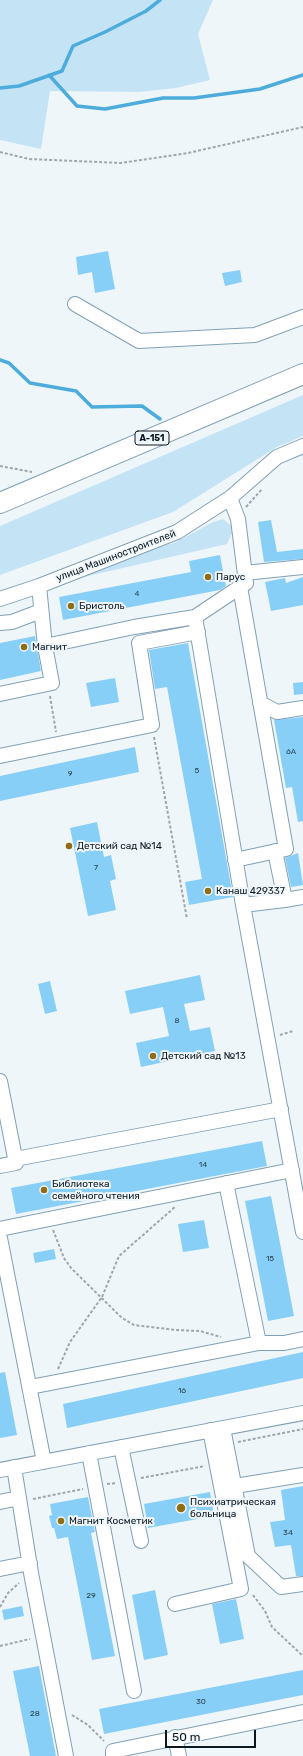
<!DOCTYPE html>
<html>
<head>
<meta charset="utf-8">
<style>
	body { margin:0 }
	#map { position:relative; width:303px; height:1756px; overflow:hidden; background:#eff6fa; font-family:Rubik,sans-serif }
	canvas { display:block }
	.scale { position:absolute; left:165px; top:1730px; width:91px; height:18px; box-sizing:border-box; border:2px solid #0b171e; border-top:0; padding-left:5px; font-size:12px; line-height:14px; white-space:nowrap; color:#0b171e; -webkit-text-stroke:3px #eff6fa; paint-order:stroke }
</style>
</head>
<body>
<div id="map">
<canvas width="303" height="1756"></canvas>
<div class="scale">50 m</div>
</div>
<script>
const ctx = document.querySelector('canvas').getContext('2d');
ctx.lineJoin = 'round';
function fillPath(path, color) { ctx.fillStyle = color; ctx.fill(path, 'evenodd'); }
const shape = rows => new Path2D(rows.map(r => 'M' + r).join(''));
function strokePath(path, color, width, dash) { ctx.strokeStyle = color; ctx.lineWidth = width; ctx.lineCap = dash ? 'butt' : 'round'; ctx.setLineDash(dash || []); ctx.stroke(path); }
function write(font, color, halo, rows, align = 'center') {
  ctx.font = font + ' Rubik,sans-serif'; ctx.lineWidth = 4; ctx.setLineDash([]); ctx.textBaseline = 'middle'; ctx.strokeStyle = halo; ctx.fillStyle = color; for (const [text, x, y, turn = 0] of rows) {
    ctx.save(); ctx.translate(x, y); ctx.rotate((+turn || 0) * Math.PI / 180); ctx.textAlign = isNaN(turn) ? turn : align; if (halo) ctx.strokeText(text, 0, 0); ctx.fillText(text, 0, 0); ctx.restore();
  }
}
fillPath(shape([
	[0,0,213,0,198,34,210,80,176,88,139,92,50,91,41,149,0,140],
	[303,395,303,436,277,447,173,512,0,575,0,526],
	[223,519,234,528,227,544,75,579,77,575,139,552,174,543,213,522]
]), '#c4e4f6');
strokePath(shape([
	[49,75,77,106,105,109,163,98,194,98,260,89,303,75],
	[0,88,19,86,62,71,73,46,105,32,146,11,160,0],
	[0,360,9,363,30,383,76,391,92,407,142,406,160,419]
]), '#4eacdd', 3.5);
fillPath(shape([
	[108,251,115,289,95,293,92,272,78,275,76,257],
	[240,270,242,282,225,286,222,273],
	[271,520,277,552,303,549,303,559,264,562,258,522],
	[220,555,226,586,220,590,63,620,59,597,191,572,189,561],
	[303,577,303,605,271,611,265,582,285,578,286,583],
	[35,636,41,671,0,680,0,643],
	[188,643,233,897,189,905,185,882,202,879,167,687,155,689,149,650],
	[115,678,119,702,91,707,86,683],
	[303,682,303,694,294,695,293,683],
	[303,717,303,821,298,822,292,787,286,788,274,720],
	[135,747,139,772,0,801,0,776],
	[97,822,104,857,111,855,116,879,110,881,116,910,88,916,70,828],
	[298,853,303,885,291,887,285,858],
	[200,975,205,1000,184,1004,190,1031,210,1027,215,1051,141,1067,136,1043,169,1036,163,1007,130,1014,125,991],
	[50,981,57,1011,45,1014,38,984],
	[262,1141,267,1166,16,1214,11,1188],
	[271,1196,294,1316,268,1321,245,1201],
	[204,1220,209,1248,183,1252,178,1224],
	[54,1249,56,1259,35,1263,33,1253],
	[303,1352,303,1378,67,1428,63,1404],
	[5,1372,17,1435,0,1438,0,1373],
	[303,1486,303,1576,296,1576,291,1545,275,1547,270,1522,285,1520,281,1490],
	[210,1492,214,1516,148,1528,144,1504],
	[88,1497,95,1532,91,1533,115,1656,92,1660,68,1537,57,1539,54,1528,52,1528,49,1516,52,1515,50,1504],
	[155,1590,168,1655,144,1660,132,1595],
	[236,1599,244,1639,220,1644,212,1604],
	[22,1606,24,1616,4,1620,2,1610],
	[39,1666,56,1756,30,1756,13,1671],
	[303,1670,303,1695,104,1734,99,1709]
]), '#88cff7');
const minor = shape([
	[75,304,139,341,255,335,303,317],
	[230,498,238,519,246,583,195,617,243,905,303,1232],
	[245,573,303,567],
	[0,599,39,586,177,532,230,498,277,457,303,446],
	[0,623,12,622,41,611],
	[45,646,134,627,195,617],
	[0,694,52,683,45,646,39,586],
	[260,703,277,712,303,708],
	[0,756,152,725,139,643,198,632],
	[275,851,285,900,303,897],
	[235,860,286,849,240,587],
	[243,905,285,900],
	[0,1081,16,1163,0,1166],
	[15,1159,281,1109],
	[226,1183,259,1343],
	[0,1229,292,1170],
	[0,1238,44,1462],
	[30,1387,259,1343,284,1343,303,1339],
	[223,1428,248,1556,281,1587,303,1584],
	[121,1447,141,1541],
	[89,1453,134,1691],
	[14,1467,31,1573,66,1756],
	[0,1470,303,1413],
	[235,1486,303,1475],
	[0,1502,19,1498],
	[0,1569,30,1563],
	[175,1604,241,1589,210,1430],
	[175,1737,179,1756],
	[113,1756,113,1751,303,1712]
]);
const highway = shape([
	[0,503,303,374]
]);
strokePath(minor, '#81a0b3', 16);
strokePath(highway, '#81a0b3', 22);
strokePath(shape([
	[0,152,29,159,121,163,188,153,303,127],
	[0,466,32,472],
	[246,507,262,489],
	[50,696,56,732],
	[154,737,187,919],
	[280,1035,293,1031],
	[53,1230,64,1258,71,1268,122,1318,134,1325,176,1330,200,1331,221,1337],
	[58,1369,70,1342,102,1297,119,1256,175,1207],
	[238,1442,303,1429],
	[141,1478,205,1466],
	[107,1484,117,1483],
	[33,1499,83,1489],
	[253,1595,265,1611,272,1627,303,1656],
	[0,1607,8,1593,19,1583],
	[0,1646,30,1639],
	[72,1715,88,1725,104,1741]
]), '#9ea7ac', 2, [3, 2]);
strokePath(minor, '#fff', 14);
strokePath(highway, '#fff', 20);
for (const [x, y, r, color] of [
	[208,577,4,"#906c12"],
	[71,606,4,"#906c12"],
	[24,647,4,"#906c12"],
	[69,846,4,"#906c12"],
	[208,891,4,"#906c12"],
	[153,1056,4,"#906c12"],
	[44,1190,4,"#906c12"],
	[181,1508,5,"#906c12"],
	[61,1521,4,"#906c12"]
]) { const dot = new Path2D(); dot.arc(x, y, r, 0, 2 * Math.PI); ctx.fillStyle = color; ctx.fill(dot); strokePath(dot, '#eff6fa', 1.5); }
write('8px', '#2a4554', null, [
	["4",137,594],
	["6А",291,752],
	["5",197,771],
	["9",70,774],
	["7",96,868],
	["8",177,1021],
	["14",203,1165],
	["15",270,1259],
	["16",182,1391],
	["34",288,1533],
	["29",91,1596],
	["30",201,1702],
	["28",35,1714]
]);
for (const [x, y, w] of [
	[152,438,34]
]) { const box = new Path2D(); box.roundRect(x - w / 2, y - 7, w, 14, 3); ctx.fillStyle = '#eff6fa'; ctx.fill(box); strokePath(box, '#0b171e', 1); }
write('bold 9px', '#0b171e', null, [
	["А-151",152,438]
]);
write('10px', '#0b171e', '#eff6fa', [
	["улица Машиностроителей",116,556,-21]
]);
write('10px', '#0b171e', '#eff6fa', [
	["Парус",216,577],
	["Бристоль",79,606],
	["Магнит",32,647],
	["Детский сад №14",77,846],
	["Канаш 429337",216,891],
	["Детский сад №13",161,1056],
	["Библиотека",52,1184],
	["семейного чтения",52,1196],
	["Психиатрическая",190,1502],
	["больница",190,1514],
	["Магнит Косметик",69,1521]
], 'left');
</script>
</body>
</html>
